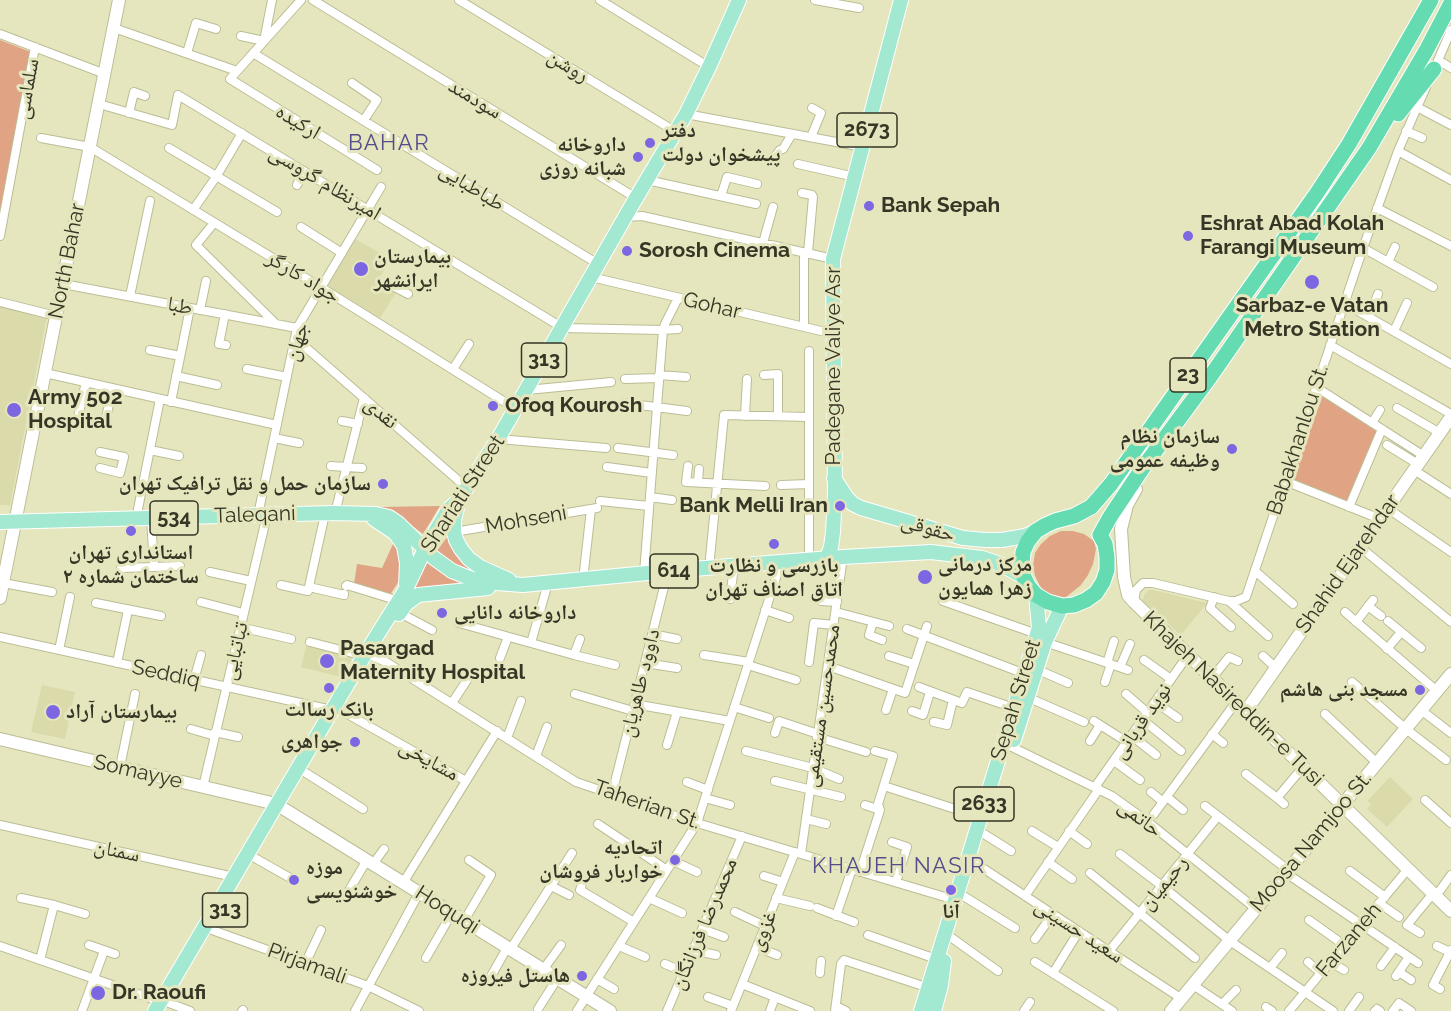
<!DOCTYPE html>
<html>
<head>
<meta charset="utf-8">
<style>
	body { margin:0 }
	canvas { display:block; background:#e5e6bd }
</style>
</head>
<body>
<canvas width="1451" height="1011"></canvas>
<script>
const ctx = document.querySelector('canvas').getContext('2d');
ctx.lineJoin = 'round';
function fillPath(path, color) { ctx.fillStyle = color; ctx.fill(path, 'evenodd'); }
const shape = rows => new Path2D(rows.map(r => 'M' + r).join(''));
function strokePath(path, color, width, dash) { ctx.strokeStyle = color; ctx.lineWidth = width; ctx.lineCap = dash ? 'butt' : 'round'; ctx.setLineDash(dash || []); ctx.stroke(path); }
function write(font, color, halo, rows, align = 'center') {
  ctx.font = font + ' Raleway,"Noto Naskh Arabic",sans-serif'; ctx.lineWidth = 6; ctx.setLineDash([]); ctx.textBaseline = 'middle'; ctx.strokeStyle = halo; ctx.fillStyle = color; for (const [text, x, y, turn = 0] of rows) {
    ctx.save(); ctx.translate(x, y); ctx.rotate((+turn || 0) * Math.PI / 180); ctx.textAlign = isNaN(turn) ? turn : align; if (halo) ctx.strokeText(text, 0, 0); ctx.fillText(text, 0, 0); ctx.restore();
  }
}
fillPath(shape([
	[355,239,391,259,378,280,397,291,380,318,328,286],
	[0,307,47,316,10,505,0,505],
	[1149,590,1153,590,1207,603,1181,635,1143,601,1144,595],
	[307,644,354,656,341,677,301,667],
	[42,685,75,692,65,739,31,732],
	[1390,777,1413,799,1387,827,1367,809,1371,804,1367,801]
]), '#dadaaa');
fillPath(shape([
	[0,40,31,52,0,220],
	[1323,395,1379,432,1347,504,1291,482],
	[440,506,423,534,395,513,378,507],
	[1061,531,1073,531,1084,534,1094,541,1096,549,1093,564,1088,575,1081,585,1065,598,1057,600,1048,595,1040,586,1035,576,1033,565,1035,553,1041,544,1050,536],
	[448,536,458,556,476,575,462,570,446,560,436,552],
	[393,544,401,553,402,576,390,595,354,584,357,564,382,568],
	[428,560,452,577,468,586,408,593]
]), '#e0a485');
const street = shape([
	[301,0,230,79,377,170],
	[313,0,636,198],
	[459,0,676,132],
	[600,0,709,67],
	[815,0,859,8],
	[114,28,237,71],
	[0,34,105,74],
	[241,36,264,41,272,0],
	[187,53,196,23,216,29],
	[253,53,598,264],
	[1443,63,1451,68],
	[1433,72,1451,30],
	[352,83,377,100,364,120],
	[99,104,172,125,178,95,563,328,663,330,678,329],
	[1417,107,1451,125],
	[129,113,134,92,145,96],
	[686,114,863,147],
	[1406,131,1422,138],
	[811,137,821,113,812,108],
	[41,138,90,147,322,288,516,409],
	[169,148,277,212],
	[1398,151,1451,180],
	[774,158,780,150,783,149,792,134],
	[798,164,855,177],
	[647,180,756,204],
	[297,185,304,171],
	[802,193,812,195,813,197,808,253],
	[721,196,727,177,757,184],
	[1377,208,1451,246],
	[193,210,216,177,242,133],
	[626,217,642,216,833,259],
	[214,223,196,245,276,324],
	[301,227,342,253],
	[0,236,35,47],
	[763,243,773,207],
	[1363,248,1433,287],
	[1388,262,1395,247],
	[591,277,834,334],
	[63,284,297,328],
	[389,284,408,294],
	[130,296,150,201],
	[0,302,56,316],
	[1351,307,1451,364],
	[200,310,206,281],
	[225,314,219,344,226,345],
	[1369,317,1378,294],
	[804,327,804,257],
	[1394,331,1407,303],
	[295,338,467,488],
	[1330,345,1451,414],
	[150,350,180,356],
	[809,351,809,561],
	[247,369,287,377],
	[453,369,469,344],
	[45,373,277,425],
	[659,375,686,377],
	[764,375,778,374,778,416],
	[176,376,217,385],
	[625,379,659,378],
	[1316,387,1424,456],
	[527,390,611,382],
	[171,402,190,308],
	[624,403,687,411],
	[1397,408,1440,433],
	[745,416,747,379],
	[78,417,86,382],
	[105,421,113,389],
	[342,421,358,424],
	[1372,423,1380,410],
	[274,438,299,443],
	[498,439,606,448],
	[1387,445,1418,464],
	[618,448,673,455],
	[150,450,179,456],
	[100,452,124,457,120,473,100,468],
	[331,466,362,468],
	[688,466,686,482,765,486],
	[607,467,652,473],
	[1414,470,1451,494],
	[1285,481,1380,519],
	[698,482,699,469],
	[781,485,809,484],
	[650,497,672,500],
	[600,501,649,506],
	[1349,507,1382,429],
	[1387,508,1451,552],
	[335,513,364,398],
	[258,515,297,328,381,187],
	[136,519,160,399],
	[454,532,597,508],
	[1365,551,1451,622],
	[154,567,180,566],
	[121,568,154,567,151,518],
	[709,568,724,415,809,417],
	[1255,571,1293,604],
	[210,572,251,581],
	[644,573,663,330,665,324,678,298],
	[583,580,591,509],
	[3,583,52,592],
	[281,585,308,591,325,514],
	[346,586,347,585,399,601],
	[309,587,344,595,344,594],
	[1214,597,1210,608,1231,627],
	[730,599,734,566],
	[821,601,837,602],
	[943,601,1037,634],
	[1229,601,1268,636],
	[201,602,243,613],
	[1134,602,1136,590,1143,583,1153,583,1229,601,1236,601,1246,597,1363,248,1398,151,1426,87],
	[96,603,161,616],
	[1368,606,1381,616],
	[765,610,789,618],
	[836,612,889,626],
	[1345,612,1437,691],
	[400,613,432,630],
	[1388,621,1421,648],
	[873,622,869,635,882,640],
	[1356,622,1373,600],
	[459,623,574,655,615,665],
	[240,627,291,639],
	[907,629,1025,674],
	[652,634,677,639],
	[0,637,332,710],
	[310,642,364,656],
	[1045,642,1128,670],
	[531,643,548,583],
	[1387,649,1401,632],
	[59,650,70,597],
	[574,655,580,639],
	[704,655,749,662],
	[889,656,914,664],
	[1263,656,1276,668],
	[374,657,386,662,576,782,697,823,955,900],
	[500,658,508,637],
	[1144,660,1171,679],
	[809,662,814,623,834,625],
	[117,663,128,610],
	[645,663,677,668],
	[1107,663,1114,641],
	[748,665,796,680],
	[828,666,905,693,927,626],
	[1120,667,1130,644],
	[1036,669,1068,683],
	[1212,678,1229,657,1238,661],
	[194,680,201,655],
	[1105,682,1111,664],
	[1352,682,1406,729,1446,760],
	[919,687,962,703,967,692,1014,708],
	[575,694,633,711],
	[1126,694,1148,713],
	[1027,697,1084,722],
	[1155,702,1178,718],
	[452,703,469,677],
	[640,705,730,721],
	[734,707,769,718],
	[886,710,893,689],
	[1421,710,1451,733],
	[342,711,466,781],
	[912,711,923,715,930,692],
	[1325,714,1377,763],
	[1143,720,1181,751],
	[1094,721,1127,742],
	[934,722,947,725,953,700],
	[191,729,215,736],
	[215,732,238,737],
	[775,733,779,721,818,734],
	[1212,734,1223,743],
	[1132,736,1156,755],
	[817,737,866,752],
	[507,738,521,701],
	[1090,741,1100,725],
	[667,745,677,712],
	[1012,747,1112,796,1148,822,1256,909],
	[746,751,813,768,839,779],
	[536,756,547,727],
	[1114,761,1140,780],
	[120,767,135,694],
	[306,773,363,809],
	[1246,774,1277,798],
	[775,781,841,797],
	[687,782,708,790],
	[884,786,980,817],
	[203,787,267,515],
	[1095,787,1188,655],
	[1151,792,1163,802],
	[612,794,668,571],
	[1167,797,1183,810],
	[705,798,730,805],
	[1425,800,1451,823],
	[1284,804,1277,798,1303,767],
	[865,805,880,810],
	[1205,806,1288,870],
	[1154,814,1236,702],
	[806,819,826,824],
	[598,824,667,870],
	[0,825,234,877],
	[1032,831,1058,847],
	[1069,831,1087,844],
	[984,834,1011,851],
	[892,842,907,847,896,882],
	[801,854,843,557],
	[1120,854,1162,886,1230,941,1333,1011],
	[255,858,292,879],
	[673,861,697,872],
	[1048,862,1072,879],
	[975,863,1182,999],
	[373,864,384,849],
	[1350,871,1385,897],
	[566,872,583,881,580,890,634,922],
	[860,872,880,810,878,804,893,756,875,751],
	[1090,873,1195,958],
	[1286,873,1418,963],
	[764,876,783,882],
	[403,883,497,731],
	[551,886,569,895],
	[348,892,367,860],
	[1025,896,1099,789],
	[1436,896,1451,875],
	[965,897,1015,928],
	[21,898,54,905,85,914],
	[649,898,682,913],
	[776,898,810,906],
	[1379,903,1399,917],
	[817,908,854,922],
	[735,912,765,926],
	[836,916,852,869],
	[1309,920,1344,945],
	[464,921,491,875,469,860],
	[702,929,724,937],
	[212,930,368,986,419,1011],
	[1420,933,1407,925,1430,897],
	[868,935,936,959],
	[952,938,998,971],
	[1035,939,1053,914],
	[89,945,115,954],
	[0,946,161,1002],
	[619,946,645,957],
	[1437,946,1450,952],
	[757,947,777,955],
	[510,950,572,853],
	[693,950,716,955],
	[1110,950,1218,816],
	[426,958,452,913],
	[40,960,54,905],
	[1035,962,1113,1011],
	[1308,962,1321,973],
	[1330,962,1344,970],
	[305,964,321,930],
	[665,964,684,972],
	[1381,966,1395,947],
	[1270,968,1282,953],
	[543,970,561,945],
	[1399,972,1411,980],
	[820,973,821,961],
	[1053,973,1079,931],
	[1396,976,1409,957],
	[490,978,507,948],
	[597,979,614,989],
	[742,984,810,1011],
	[1193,985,1232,1011],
	[1440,989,1433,985,1451,950],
	[708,997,733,1006],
	[169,1003,190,1011],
	[1222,1004,1236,990],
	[836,1006,846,1011],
	[1266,1007,1272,1011],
	[538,1009,557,979],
	[82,1011,104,951],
	[242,1011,243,1010],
	[355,1011,419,893],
	[577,1011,697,823,781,562],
	[667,1011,742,836],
	[731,1011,795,852],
	[770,1011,775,997],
	[835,1011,841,964,844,960,923,986],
	[1024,1011,1030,1002],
	[1289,1011,1408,869],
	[1349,1011,1359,997],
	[1375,1011,1377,1009,1380,1011],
	[1393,1011,1399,1003,1411,1011]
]);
const secondary = shape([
	[1136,489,1127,505,1121,529,1124,577,1128,595,1134,602,1451,911],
	[0,598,119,0],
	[1246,711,1451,417],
	[0,739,276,804,610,1011],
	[1171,1011,1451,674]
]);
const primary = shape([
	[834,478,847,498,853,504,861,508,963,538,985,540,1002,540,1025,536,1036,531],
	[459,500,454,520,454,532,456,540,461,549,469,559,480,567,509,580],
	[374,519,395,533,404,546,407,563,406,584],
	[0,522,332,513,376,514,389,517,398,523,434,558,452,571,472,579,483,582,523,585,668,571,843,557,931,552,982,558,1000,564,1024,577],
	[826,560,831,547,833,532,835,493,833,259,901,0],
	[399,614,407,603,418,595,488,588],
	[1014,740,1045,642,1062,606],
	[155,1011,364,656,406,589,425,549,448,510,459,500,498,439,636,198,686,114,709,67,739,0],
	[921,1011,1037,634,1039,627,1036,595],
	[934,1011,941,985,944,961]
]);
const highway = shape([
	[1431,0,1349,144,1317,193,1111,484,1091,507,1074,516,1055,521,1046,525,1036,531,1028,541,1023,552,1022,565,1024,577,1029,587,1036,595,1048,602,1062,606,1074,605,1086,600,1096,593,1103,582,1107,570,1107,557,1105,544,1100,535,1110,517,1142,469,1210,377,1369,148,1427,49,1451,3],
	[1398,114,1434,69]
]);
strokePath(street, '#bcbd95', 10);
strokePath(secondary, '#bcbd95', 14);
strokePath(primary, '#fff', 16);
strokePath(highway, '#fff', 17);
strokePath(street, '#fff', 8);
strokePath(secondary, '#fff', 12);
strokePath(primary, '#a3e9d1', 14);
strokePath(highway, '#65dbb2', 15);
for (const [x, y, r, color] of [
	[650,143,6,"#7c66e1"],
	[638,157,6,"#7c66e1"],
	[869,206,6,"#7c66e1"],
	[1188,236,6,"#7c66e1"],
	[627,251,6,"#7c66e1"],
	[361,269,8,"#7c66e1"],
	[1312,282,8,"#7c66e1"],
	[493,406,6,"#7c66e1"],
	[14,410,8,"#7c66e1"],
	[1232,449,6,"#7c66e1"],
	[383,484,6,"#7c66e1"],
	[840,506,6,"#7c66e1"],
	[131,531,6,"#7c66e1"],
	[774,544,6,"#7c66e1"],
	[925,577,8,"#7c66e1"],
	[442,613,6,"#7c66e1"],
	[327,661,8,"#7c66e1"],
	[329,688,6,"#7c66e1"],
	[1420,690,6,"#7c66e1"],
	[53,712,8,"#7c66e1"],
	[355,742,6,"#7c66e1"],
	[675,860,6,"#7c66e1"],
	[294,880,6,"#7c66e1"],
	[951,890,6,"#7c66e1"],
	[582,976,6,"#7c66e1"],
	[98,993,8,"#7c66e1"]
]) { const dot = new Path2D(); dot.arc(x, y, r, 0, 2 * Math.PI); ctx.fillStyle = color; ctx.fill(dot); strokePath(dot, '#e5e6bd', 2); }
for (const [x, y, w] of [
	[867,130,60],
	[544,360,45],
	[1188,375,36],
	[174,518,48],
	[674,571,48],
	[984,804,60],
	[225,910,45]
]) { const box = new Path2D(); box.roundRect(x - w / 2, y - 17, w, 34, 4.5); ctx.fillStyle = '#e5e6bd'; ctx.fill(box); strokePath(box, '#363626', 1.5); }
write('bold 20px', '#363626', null, [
	["2673",867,130],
	["313",544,360],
	["23",1188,375],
	["534",174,518],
	["614",674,571],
	["2633",984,804],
	["313",225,910]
]);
write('21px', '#363626', '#e5e6bd', [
	["روشن",568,66,31],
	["سلماسی",27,89,-80],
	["سودمند",475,99,31],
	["ارکیده",298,122,31],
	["امیرنظام گروسی",325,183,31],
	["طباطبایی",472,187,32],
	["North Bahar",67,261,-79],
	["جواد کارگر",303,277,31],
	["طبا",180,306,11],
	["Gohar",712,306,13],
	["جهان",297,342,-73],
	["Padegane Valiye Asr",834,366,-90],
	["نقدی",381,413,41],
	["Babakhanlou St.",1298,440,-72],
	["Shariati Street",463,494,-57],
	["Taleqani",255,515,-2],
	["Mohseni",526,520,-10],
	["حقوقی",928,528,16],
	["Shahid Ejarehdar",1348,564,-55],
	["تباتبایی",235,651,-77],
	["Seddiq",166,674,12],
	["داوود طاهریان",640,683,-76],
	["Khajeh Nasireddin-e Tusi",1233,699,44],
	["Sepah Street",1016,700,-73],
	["محمدحسین مستقیمی",822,706,-82],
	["نوید قربانی",1142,721,-55],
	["مشایخی",429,760,29],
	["Somayye",138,772,13],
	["Taherian St.",647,805,19],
	["حاتمی",1140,818,37],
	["Moosa Namjoo St.",1311,842,-50],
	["سمنان",117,851,12],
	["رحیمیان",1164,883,-51],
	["Hoquqi",447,910,32],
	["محمدرضا فرزانگان",704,924,-67],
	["غزوی",763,931,-68],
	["سعید حسینی",1079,931,33],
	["Farzaneh",1349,940,-50],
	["Pirjamali",307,964,20]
]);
write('bold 21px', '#363626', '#e5e6bd', [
	["دفتر",662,131],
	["پیشخوان دولت",662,155],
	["داروخانه",626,145,"right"],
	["شبانه روزی",626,169,"right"],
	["Bank Sepah",881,206],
	["Eshrat Abad Kolah",1200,224],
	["Farangi Museum",1200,248],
	["Sorosh Cinema",639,251],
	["بیمارستان",374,257],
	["ایرانشهر",374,281],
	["Sarbaz-e Vatan",1312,306,"center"],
	["Metro Station",1312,330,"center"],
	["Army 502",28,398],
	["Hospital",28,422],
	["Ofoq Kourosh",505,406],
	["سازمان نظام",1220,437,"right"],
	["وظیفه عمومی",1220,461,"right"],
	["سازمان حمل و نقل ترافیک تهران",371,484,"right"],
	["Bank Melli Iran",828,506,"right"],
	["استانداری تهران",131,553,"center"],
	["ساختمان شماره ۲",131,577,"center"],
	["مرکز درمانی",938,565],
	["زهرا همایون",938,589],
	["بازرسی و نظارت",774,566,"center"],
	["اتاق اصناف تهران",774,590,"center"],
	["داروخانه دانایی",454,613],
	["Pasargad",340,649],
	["Maternity Hospital",340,673],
	["مسجد بنی هاشم",1408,690,"right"],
	["بانک رسالت",329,710,"center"],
	["بیمارستان آراد",66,712],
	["جواهری",343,742,"right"],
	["اتحادیه",663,848,"right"],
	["خواربار فروشان",663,872,"right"],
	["موزه",306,868],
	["خوشنویسی",306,892],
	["آنا",951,912,"center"],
	["هاستل فیروزه",570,976,"right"],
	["Dr. Raoufi",112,993]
], 'left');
ctx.letterSpacing = '1.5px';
write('22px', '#554c8b', '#e5e6bd', [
	["BAHAR",389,143],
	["KHAJEH NASIR",899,866]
]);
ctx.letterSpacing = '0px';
</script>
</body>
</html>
